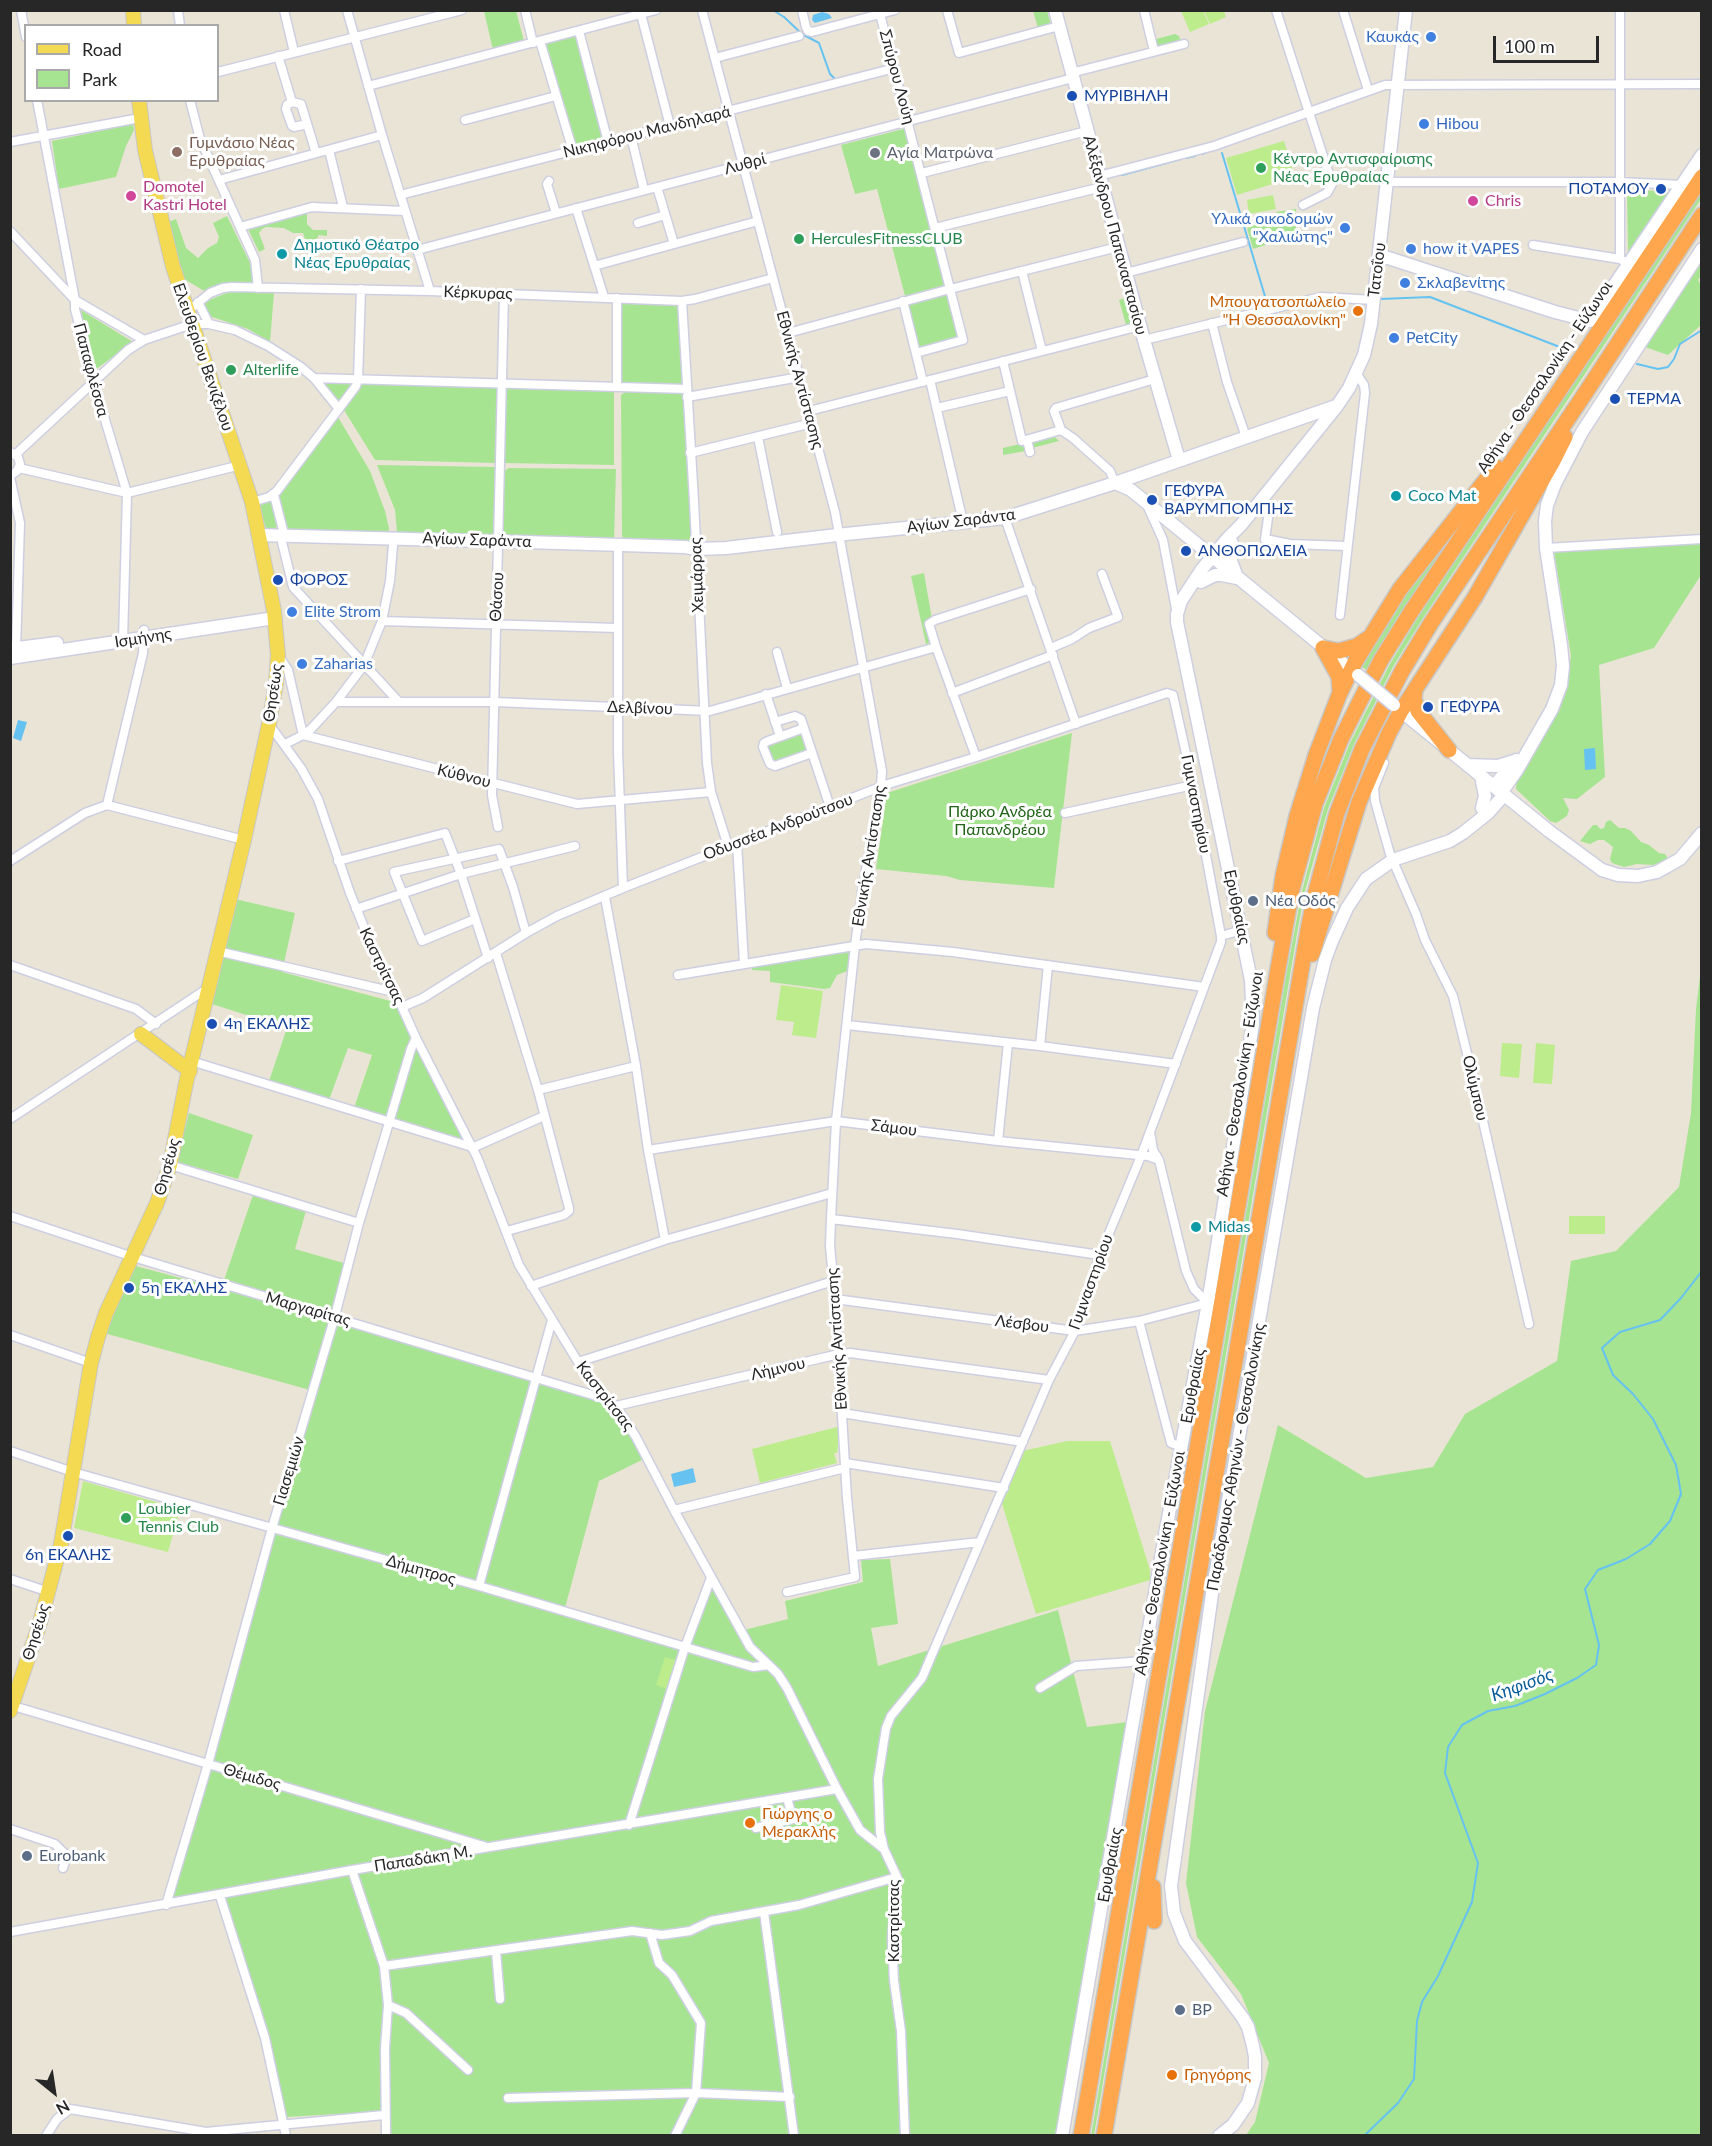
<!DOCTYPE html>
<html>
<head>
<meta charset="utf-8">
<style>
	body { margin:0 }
	#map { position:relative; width:1712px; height:2146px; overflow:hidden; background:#eae4d7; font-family:Lato,sans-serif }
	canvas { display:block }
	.frame { position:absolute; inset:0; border:12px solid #272727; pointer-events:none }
	.legend { position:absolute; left:24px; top:24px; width:195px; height:78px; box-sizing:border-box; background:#fff; border:2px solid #a9a9a9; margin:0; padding:8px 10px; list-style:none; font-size:18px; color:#272727 }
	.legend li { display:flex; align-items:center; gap:12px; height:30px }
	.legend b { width:30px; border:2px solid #a9a9a9 }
	.north { position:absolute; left:24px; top:2062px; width:60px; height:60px; -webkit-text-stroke:4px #fff; paint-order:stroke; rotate:150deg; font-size:16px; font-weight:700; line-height:24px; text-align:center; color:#272727 }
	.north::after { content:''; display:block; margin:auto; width:21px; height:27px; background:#272727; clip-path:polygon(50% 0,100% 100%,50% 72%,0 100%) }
	.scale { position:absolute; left:1493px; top:36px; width:106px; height:27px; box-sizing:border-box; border:3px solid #272727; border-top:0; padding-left:8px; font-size:18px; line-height:21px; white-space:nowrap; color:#272727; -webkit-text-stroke:4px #fff; paint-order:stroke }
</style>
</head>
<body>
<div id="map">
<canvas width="1712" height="2146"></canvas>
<div class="frame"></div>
<ul class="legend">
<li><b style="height:8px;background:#f4da53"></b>Road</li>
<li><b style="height:16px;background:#a7e491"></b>Park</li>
</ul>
<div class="north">N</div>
<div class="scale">100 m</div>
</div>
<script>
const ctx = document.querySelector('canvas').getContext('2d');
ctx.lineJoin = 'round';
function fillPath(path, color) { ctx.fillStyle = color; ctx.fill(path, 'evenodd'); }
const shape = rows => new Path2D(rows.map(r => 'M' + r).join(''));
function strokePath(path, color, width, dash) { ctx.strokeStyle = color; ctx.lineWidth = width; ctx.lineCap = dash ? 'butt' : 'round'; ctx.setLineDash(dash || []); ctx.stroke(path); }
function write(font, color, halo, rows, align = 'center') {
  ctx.font = font + ' Lato,sans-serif'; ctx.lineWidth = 6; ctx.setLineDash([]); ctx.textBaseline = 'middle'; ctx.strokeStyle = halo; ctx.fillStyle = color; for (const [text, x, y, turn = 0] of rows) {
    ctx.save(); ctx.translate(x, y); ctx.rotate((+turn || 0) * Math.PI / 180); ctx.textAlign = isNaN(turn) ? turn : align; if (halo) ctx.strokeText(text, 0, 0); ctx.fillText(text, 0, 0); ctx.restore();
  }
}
fillPath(shape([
	[484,11,516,11,524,41,493,50],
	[1033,11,1047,11,1051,25,1038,28],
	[1175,34,1179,36,1181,41,1156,48,1154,42,1156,39],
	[577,35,605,140,577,147,573,143,544,44],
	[133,124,134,130,126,146,116,177,59,189,52,141],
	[907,128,946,285,905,296,877,189,855,194,841,145],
	[1627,190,1666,191,1668,193,1628,254],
	[1701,192,1701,199,1423,618,1394,665,1354,744,1328,809,1305,891,1298,928,1094,2135,1091,2136,1287,971,1302,891,1324,808,1350,743,1390,664,1419,616],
	[1296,209,1296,235,1253,249,1247,228,1277,217,1276,212],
	[307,213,307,224,313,230,327,230,327,236,319,235,316,240,310,241,305,239,303,233,293,233,284,228,266,227,262,229,259,233,265,249,259,252,248,229],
	[227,216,254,271,253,283,247,285,216,285,206,292,184,279,168,222,176,219,186,248,198,258,208,248,217,243,219,237,213,223],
	[1701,255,1701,271,1699,274,1701,275,1698,280,1701,285,1701,325,1668,355,1642,346],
	[232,291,274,293,270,342,248,329,209,316,203,305,204,302],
	[948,294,959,338,918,350,907,305],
	[1125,298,1132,323,1126,325,1119,300],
	[622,301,678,305,682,385,622,384],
	[81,310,133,342,95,370],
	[325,382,351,382,351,385,338,402,323,384],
	[363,383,499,387,496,463,375,460,344,410],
	[505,387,614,391,614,465,503,463],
	[625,392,683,393,692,539,689,543,626,542,622,536,621,395],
	[338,417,370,471,385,511,389,528,388,534,287,531,286,529,279,496],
	[1054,436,1059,441,1032,448,1031,441],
	[1024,443,1026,451,1003,455,1003,448],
	[377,465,496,467,495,538,399,534,397,532,395,510],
	[509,468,616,469,614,541,506,538,502,535,504,471],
	[1494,476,1370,673,1360,665,1383,623],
	[271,500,277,527,267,531,259,506],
	[1701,542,1701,575,1654,648,1599,665,1605,777,1577,799,1563,798,1569,810,1567,816,1556,823,1550,821,1516,789,1517,776,1566,685,1571,656,1554,551],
	[924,573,932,619,933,642,926,644,911,576],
	[802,733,807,751,773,763,767,746],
	[1072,733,1054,888,960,880,946,876,876,869,887,793],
	[1610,820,1619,828,1625,828,1631,831,1641,842,1649,845,1659,853,1665,854,1667,857,1666,860,1653,865,1637,864,1624,867,1612,863,1610,859,1613,847,1604,840,1598,840,1590,844,1580,841,1593,825,1597,825,1600,829,1604,828,1606,822],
	[235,899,295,913,282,972,394,1002,466,1142,354,1108,372,1055,348,1048,329,1100,269,1081,287,1028,212,1004],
	[852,944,850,970,837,975,830,988,824,989,770,982,770,971,752,970,752,962],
	[1701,967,1701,2135,1246,2135,1255,2122,1269,2063,1241,1994,1197,1937,1186,1883,1205,1711,1278,1425,1366,1478,1433,1467,1465,1414,1557,1361,1571,1261,1616,1251,1679,1187,1691,1113,1696,1009],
	[189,1113,253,1135,238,1179,177,1162],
	[253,1195,306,1211,295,1249,347,1264,310,1390,104,1333,136,1266,221,1289],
	[335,1316,536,1376,615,1407,646,1458,599,1481,565,1608,686,1646,711,1579,740,1631,788,1619,785,1601,863,1582,861,1560,890,1559,898,1624,871,1628,878,1666,1058,1610,1087,1727,1128,1722,1087,1956,1059,2135,390,2136,388,2111,287,2117,259,2002,239,1951,224,1892,171,1900]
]), '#a7e491');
fillPath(shape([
	[1181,11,1203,11,1209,24,1190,32],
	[1204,11,1224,11,1226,17,1210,24],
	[1284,141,1295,177,1237,195,1226,158],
	[1273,195,1276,209,1249,214,1247,200],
	[781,985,823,991,816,1038,792,1035,794,1022,776,1020],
	[1502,1043,1522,1044,1519,1078,1500,1076],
	[1536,1043,1555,1045,1552,1084,1533,1083],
	[1569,1216,1605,1216,1605,1234,1569,1234],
	[841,1426,837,1453,834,1453,837,1463,760,1483,752,1449],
	[1067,1441,1110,1441,1150,1570,1150,1580,1036,1614,999,1494,1018,1452],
	[83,1481,180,1509,168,1552,74,1528],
	[665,1657,678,1661,669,1690,656,1685]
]), '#bcec8c');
fillPath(shape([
	[822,12,829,14,832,18,815,23,812,20,813,15],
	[18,720,27,722,21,741,13,738],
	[1595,748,1596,769,1585,770,1584,749],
	[693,1468,696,1482,674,1487,671,1474]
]), '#65c2f1');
strokePath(shape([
	[773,10,784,17,802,34,819,43,830,74,836,80],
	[1222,153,1267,303],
	[1202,154,1207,152],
	[1186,158,1195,156],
	[1122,175,1181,159],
	[1380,299,1430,297,1565,349],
	[1637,364,1658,369,1668,367,1674,359,1680,344,1702,330],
	[1364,2136,1398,2103,1414,2079,1417,2021,1422,2002,1438,1976,1472,1902,1478,1863,1445,1773,1448,1747,1462,1725,1488,1711,1515,1706,1545,1694,1577,1678,1596,1665,1599,1645,1585,1589,1598,1570,1626,1559,1650,1544,1670,1521,1681,1494,1676,1465,1653,1419,1633,1394,1613,1375,1602,1348,1620,1332,1660,1320,1681,1298,1702,1271]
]), '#65c2f1', 2);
const street = shape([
	[21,10,26,37],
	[178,10,180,26],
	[284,10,294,52],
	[347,10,382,135,430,291],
	[525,10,533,43],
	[702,10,835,512,882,771,881,786,863,887,855,945,836,1121,831,1219,830,1246,835,1299,847,1498,855,1577,787,1592],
	[802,10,806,27,808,31,812,32,895,10],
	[879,10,963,340,916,353],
	[947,10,959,53,1059,26],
	[1144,10,1154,51],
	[1276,10,1332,184,1327,193,1303,205],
	[1343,10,1368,90],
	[1620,10,1620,259,1629,264],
	[641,14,670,126],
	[579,31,608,142],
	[540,41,573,151],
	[278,56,292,102,301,104,316,153],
	[715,58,799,36],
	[218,72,462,10],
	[1071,73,1184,44],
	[368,86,656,10],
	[37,100,75,300,75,309,94,383,127,493,123,641],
	[190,100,200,139,255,260,258,288],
	[292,102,287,105,286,109,292,126,294,127,307,124],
	[465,120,556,96],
	[631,136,644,190],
	[10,142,140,118],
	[329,150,343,207],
	[922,173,1087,131],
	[1099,176,1214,146,1385,85,1702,84],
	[219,180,382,135],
	[549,181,547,184,556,213],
	[1388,182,1620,182,1682,185],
	[657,187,674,244],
	[400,195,895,68],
	[576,208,604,297],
	[638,223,665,215],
	[240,227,312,207,405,211],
	[935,228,1102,187],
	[10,231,75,300,144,340],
	[1533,245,1620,259],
	[417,250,1073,78],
	[594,266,758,221],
	[1022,271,1042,351],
	[1126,273,1243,242],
	[682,301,694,501,707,763,711,792,728,846],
	[903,301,923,382],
	[198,302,209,324],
	[187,312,210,293,223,288,232,287,430,291,682,301,695,299,773,278],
	[1212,323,1227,382,1246,437],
	[788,333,950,289,1118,247],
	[1144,340,1321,297,1374,300],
	[1003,361,1022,441,1061,430],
	[314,378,687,389],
	[930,380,963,522],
	[617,387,617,298],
	[687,397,800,377],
	[937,408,1010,391],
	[809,411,1140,326],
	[1061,430,1054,411,1056,408,1155,379],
	[1061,430,1073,438,1110,471,1115,483],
	[758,437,777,532],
	[1027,440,1030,452],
	[10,452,18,457,20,464,17,471,10,476],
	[690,453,812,423],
	[16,454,128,350,144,340,192,324,209,324,235,330,268,346,301,367,314,378,339,409],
	[19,468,127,493,241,465],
	[10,477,20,523,16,649],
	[274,495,284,534],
	[1261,500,1269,511,1265,539,1290,544,1347,546],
	[252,502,269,497,277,491,356,386,358,379,361,289],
	[1148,507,1163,540,1176,609],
	[1005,518,1076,724],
	[282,542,293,587,398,701],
	[618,545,618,751,623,888],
	[1546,548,1702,539],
	[1340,615,1365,393,1364,385,1356,373],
	[382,621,617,628],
	[1051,648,1072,639,1089,628,1118,617,1102,574],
	[777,652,787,688],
	[278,655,288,670,303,735,577,804,711,792],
	[952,693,1053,655],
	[766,694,780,736],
	[336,702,495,702,710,711,936,647],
	[775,722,795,716,801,719,830,807],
	[269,724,301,768,318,799,350,893,370,942,385,978,402,1007,416,1038,477,1157,519,1265,578,1362,606,1399,616,1406,636,1437,674,1510,750,1647,778,1674,787,1688,837,1789,860,1830,884,1849,897,1877,892,1938,894,1981,901,2031,905,2136],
	[804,728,768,741,764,743,763,747,770,764,775,766,812,753],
	[285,744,303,735,311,729,336,702,364,665,382,621,390,581,393,545],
	[976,757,936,647,929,624,935,620,1031,589],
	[1384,763,1374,788,1375,801,1390,854,1416,914,1425,940,1453,996,1476,1090,1529,1324],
	[107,805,143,653,144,630],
	[1065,813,1193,785],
	[498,827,492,795,504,294],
	[737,843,744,963],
	[10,861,85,813,107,805,244,840],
	[338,861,445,833,461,874,488,958],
	[605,897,636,1066,648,1150,665,1240],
	[356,909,461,874,575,846],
	[475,919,422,941,394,872,499,849,513,887,526,933],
	[1221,936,1242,930],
	[217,951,394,992],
	[496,953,538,1090,569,1208,569,1211,564,1215,507,1231],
	[10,965,136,1009,156,1024],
	[678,975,866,944,953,952,1204,987],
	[402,1007,423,998,526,933,557,916,623,888,885,785,976,757,1167,693,1173,695,1193,785,1221,936,1221,942,1141,1156,1100,1255,1075,1331,1049,1380,922,1678,891,1716,886,1728,878,1779,880,1832,884,1849],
	[847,1025,1040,1046,1176,1064],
	[1040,1046,1048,965],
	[191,1061,472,1147],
	[538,1090,636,1066],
	[10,1119,208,988],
	[1150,1132,1153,1150,1159,1160],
	[998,1141,1008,1043],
	[472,1148,544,1116],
	[648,1150,836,1121,998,1141,1148,1156,1159,1160,1186,1271,1194,1289,1208,1303,1139,1321,1075,1331,835,1299],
	[170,1165,359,1223],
	[10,1216,133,1257,606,1399],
	[831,1219,957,1234,1100,1255],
	[531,1286,665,1240,832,1193],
	[1139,1321,1171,1443,1182,1447],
	[10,1335,91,1363],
	[578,1362,833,1281],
	[616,1406,839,1354,850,1353,1049,1380],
	[842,1413,1023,1442],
	[10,1451,73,1472,479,1586,753,1667,769,1665],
	[845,1463,1004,1488],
	[674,1510,845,1468],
	[853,1556,980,1542],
	[10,1579,49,1592],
	[479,1586,552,1320],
	[1040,1688,1076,1666,1144,1661],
	[10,1705,487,1847],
	[629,1825,685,1647,711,1578],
	[756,1828,793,1819,787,1798],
	[10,1829,55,1844,67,1856,63,1868],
	[352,1870,384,1966,388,2005,385,2048,386,2136],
	[220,1896,265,2038,286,2136],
	[166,1905,208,1764,272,1528,335,1316,359,1223,411,1049,416,1038],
	[764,1912,794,2136],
	[10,1932,352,1870,837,1789],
	[650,1933,659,1963,672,1975,701,2023,696,2093,675,2136],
	[496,1951,500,1999],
	[384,1966,632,1931,662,1935,690,1931,711,1921,799,1905,897,1877],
	[388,2005,406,2013,468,2070],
	[508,2098,696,2093,790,2097],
	[46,2136,57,2119,70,2109,206,2132,384,2115]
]);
const secondary = shape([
	[1055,10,1144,340,1179,460],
	[1379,255,1555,312,1590,321,1702,155],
	[1115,483,1131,490,1356,674],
	[258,535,559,543,685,547,696,549,726,548,846,534,1005,518,1115,483,1336,406],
	[1232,543,1231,561,1237,577],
	[1201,582,1215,575,1222,575,1237,578],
	[10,649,57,643],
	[10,658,275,618],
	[1396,707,1549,831,1602,870,1618,875,1638,876,1657,872,1680,859,1702,833],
	[1467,765,1498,766,1514,761],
	[1481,776,1485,796,1482,808],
	[1494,786,1516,760],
	[1501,793,1517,770,1552,709,1561,685,1563,666,1561,645,1546,548,1545,521,1547,505,1555,484,1582,432,1702,249],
	[1062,2136,1165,1535,1208,1303,1253,1024,1251,980,1177,622,1177,614,1181,601,1202,569,1227,539,1241,525,1337,406,1349,388,1364,355,1371,324,1406,10],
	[1219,2136,1233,2125,1248,2103,1255,2078,1255,2057,1253,2046,1248,2027,1243,2018,1185,1941,1174,1913,1171,1886,1212,1594,1313,1008,1325,960,1332,941,1347,908,1366,879,1393,860,1450,841,1463,833,1488,813,1504,795]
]);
const primary = shape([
	[133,10,134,26],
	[141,1034,190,1071],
	[10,1711,39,1626,61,1544,91,1363,98,1337,106,1313,157,1203,170,1165,186,1083,244,840,269,724,276,683,278,655,274,611,252,502,173,267,145,150,139,100]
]);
const highway = shape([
	[1323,648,1339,677,1340,692],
	[1323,648,1339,651,1357,646,1367,639],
	[1415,690,1414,699,1418,711,1449,750],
	[1275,933,1283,876,1297,816,1316,755,1339,695,1355,662,1400,589,1496,467],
	[1312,954,1359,802,1389,733,1401,711,1475,597,1553,461,1565,437],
	[1153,1887,1154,1921],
	[1081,2136,1278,969,1292,889,1315,804,1341,739,1360,701,1381,660,1411,612,1702,177],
	[1104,2136,1308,930,1315,895,1337,813,1362,749,1402,671,1431,623,1588,389,1702,215]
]);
strokePath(street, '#cdcfe1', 11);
strokePath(secondary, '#cdcfe1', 15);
strokePath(primary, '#c7c7c7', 16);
strokePath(highway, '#c7c7c7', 18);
strokePath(street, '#fff', 8);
strokePath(secondary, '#fff', 12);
strokePath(primary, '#f4da53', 14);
strokePath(highway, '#ffa74e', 15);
const secondaryBridge = shape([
	[1358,675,1394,705]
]);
strokePath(secondaryBridge, '#cdcfe1', 15, []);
strokePath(secondaryBridge, '#fff', 12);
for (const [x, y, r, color] of [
	[1431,37,6,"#3f7fe0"],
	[1072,96,6,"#1a4fb4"],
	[1424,124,6,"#3f7fe0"],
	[177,152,6,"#8d6e63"],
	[875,153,6,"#6b7280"],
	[1261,168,6,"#2e9e5b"],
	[1661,189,6,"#1a4fb4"],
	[131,196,6,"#d1479c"],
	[1473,201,6,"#d1479c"],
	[1345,228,6,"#3f7fe0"],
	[799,239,6,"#2e9e5b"],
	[1411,249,6,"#3f7fe0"],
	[282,254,6,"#0f9aa8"],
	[1405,283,6,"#3f7fe0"],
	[1358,311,6,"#e8710a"],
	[1394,338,6,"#3f7fe0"],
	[231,370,6,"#2e9e5b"],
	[1615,399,6,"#1a4fb4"],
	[1396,496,6,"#0f9aa8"],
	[1152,500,6,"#1a4fb4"],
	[1186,551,6,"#1a4fb4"],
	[278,580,6,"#1a4fb4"],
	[292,612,6,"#3f7fe0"],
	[302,664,6,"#3f7fe0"],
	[1428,707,6,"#1a4fb4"],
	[1253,901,6,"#5c6f8a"],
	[212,1024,6,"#1a4fb4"],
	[1196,1227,6,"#0f9aa8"],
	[129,1288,6,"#1a4fb4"],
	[126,1518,6,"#2e9e5b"],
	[68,1536,6,"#1a4fb4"],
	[750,1823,6,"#e8710a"],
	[27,1856,6,"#5c6f8a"],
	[1180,2010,6,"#5c6f8a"],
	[1172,2075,6,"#e8710a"]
]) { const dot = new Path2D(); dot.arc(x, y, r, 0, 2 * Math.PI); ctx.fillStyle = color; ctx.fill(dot); strokePath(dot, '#fff', 2); }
write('16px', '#366cbe', '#fff', [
	["Καυκάς",1419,37,"right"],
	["Hibou",1436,124],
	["Υλικά οικοδομών",1333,219,"right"],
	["\"Χαλιώτης\"",1333,237,"right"],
	["how it VAPES",1423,249],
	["Σκλαβενίτης",1417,283],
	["PetCity",1406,338],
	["Elite Strom",304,612],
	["Zaharias",314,664]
], 'left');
write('16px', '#272727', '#fff', [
	["Σπύρου Λούη",897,77,75],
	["Νικηφόρου Μανδηλαρά",647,132,-14],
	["Λυθρί",745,164,-15],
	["Αλέξανδρου Παπαναστασίου",1115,235,75],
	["Τατοΐου",1377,270,-83],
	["Κέρκυρας",478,293,2],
	["Ελευθερίου Βενιζέλου",203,357,71],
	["Παπαφλέσσα",91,370,75],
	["Αθήνα - Θεσσαλονίκη - Εύζωνοι",1545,377,-56],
	["Εθνικής Αντίστασης",800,380,75],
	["Αγίων Σαράντα",961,521,-7],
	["Αγίων Σαράντα",477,540,2],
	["Χειμάρρας",697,575,-92],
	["Θάσου",497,597,-87],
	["Ισμήνης",143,638,-9],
	["Θησέως",273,693,-82],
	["Δελβίνου",640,708,2],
	["Κύθνου",464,776,14],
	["Γυμναστηρίου",1196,804,79],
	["Οδυσσέα Ανδρούτσου",778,827,-21],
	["Εθνικής Αντίστασης",869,856,-81],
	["Ερυθραίας",1237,907,78],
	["Καστρίτσας",382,966,64],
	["Αθήνα - Θεσσαλονίκη - Εύζωνοι",1240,1084,-81],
	["Ολύμπου",1475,1088,77],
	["Σάμου",894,1128,7],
	["Θησέως",167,1167,-75],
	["Γυμναστηρίου",1091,1282,-70],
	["Μαργαρίτας",308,1309,16],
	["Λέσβου",1022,1324,7],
	["Εθνικής Αντίστασης",837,1339,-94],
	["Λήμνου",778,1369,-13],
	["Ερυθραίας",1193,1386,-80],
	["Καστρίτσας",605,1396,52],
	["Παράδρομος Αθηνών - Θεσσαλονίκης",1236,1457,-80],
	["Γιασεμιών",289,1471,-73],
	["Αθήνα - Θεσσαλονίκη - Εύζωνοι",1160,1563,-80],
	["Δήμητρος",421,1570,16],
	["Θησέως",36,1632,-73],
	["Θέμιδος",252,1777,16],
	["Παπαδάκη Μ.",423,1859,-9],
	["Ερυθραίας",1110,1865,-80],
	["Καστρίτσας",894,1921,-90]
]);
write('16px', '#164399', '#fff', [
	["ΜΥΡΙΒΗΛΗ",1084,96],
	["ΠΟΤΑΜΟΥ",1649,189,"right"],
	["ΤΕΡΜΑ",1627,399],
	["ΓΕΦΥΡΑ",1164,491],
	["ΒΑΡΥΜΠΟΜΠΗΣ",1164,509],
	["ΑΝΘΟΠΩΛΕΙΑ",1198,551],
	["ΦΟΡΟΣ",290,580],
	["ΓΕΦΥΡΑ",1440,707],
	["4η ΕΚΑΛΗΣ",224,1024],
	["5η ΕΚΑΛΗΣ",141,1288],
	["6η ΕΚΑΛΗΣ",68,1555,"center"]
], 'left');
write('16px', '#785e54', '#fff', [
	["Γυμνάσιο Νέας",189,143],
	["Ερυθραίας",189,161]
], 'left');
write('16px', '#5b616d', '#fff', [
	["Αγία Ματρώνα",887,153]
], 'left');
write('16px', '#27864d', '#fff', [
	["Κέντρο Αντισφαίρισης",1273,159],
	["Νέας Ερυθραίας",1273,177],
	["HerculesFitnessCLUB",811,239],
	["Alterlife",243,370],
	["Loubier",138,1509],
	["Tennis Club",138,1527]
], 'left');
write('16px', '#b23c85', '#fff', [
	["Domotel",143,187],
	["Kastri Hotel",143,205],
	["Chris",1485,201]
], 'left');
write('16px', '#0d838f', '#fff', [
	["Δημοτικό Θέατρο",294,245],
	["Νέας Ερυθραίας",294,263],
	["Coco Mat",1408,496],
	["Midas",1208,1227]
], 'left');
write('16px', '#c56008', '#fff', [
	["Μπουγατσοπωλείο",1346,302,"right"],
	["\"Η Θεσσαλονίκη\"",1346,320,"right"],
	["Γιώργης ο",762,1814],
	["Μερακλής",762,1832],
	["Γρηγόρης",1184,2075]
], 'left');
write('16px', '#216417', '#fff', [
	["Πάρκο Ανδρέα",1000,812],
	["Παπανδρέου",1000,830]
]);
write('16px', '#4e5e75', '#fff', [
	["Νέα Οδός",1265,901],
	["Eurobank",39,1856],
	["BP",1192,2010]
], 'left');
write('italic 18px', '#095d99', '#fff', [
	["Κηφισός",1522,1685,-20]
]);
</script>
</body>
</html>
